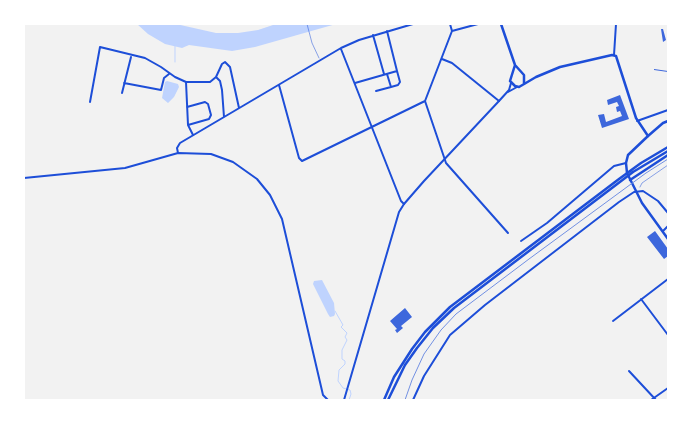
<!DOCTYPE html>
<html>
<head>
<meta charset="utf-8">
<style>
	body { margin:0 }
	#map { position:relative; width:692px; height:424px; overflow:hidden; background:#f2f2f2; font-family:"Fira Sans Condensed",sans-serif }
	canvas { display:block }
	.frame { position:absolute; inset:0; border:25px solid #fff; pointer-events:none }
</style>
</head>
<body>
<div id="map">
<canvas width="692" height="424"></canvas>
<div class="frame"></div>
</div>
<script>
const ctx = document.querySelector('canvas').getContext('2d');
ctx.lineJoin = 'round';
function fillPath(path, color) { ctx.fillStyle = color; ctx.fill(path, 'evenodd'); }
const shape = rows => new Path2D(rows.map(r => 'M' + r).join(''));
function strokePath(path, color, width, dash) { ctx.strokeStyle = color; ctx.lineWidth = width; ctx.lineCap = dash ? 'butt' : 'round'; ctx.setLineDash(dash || []); ctx.stroke(path); }
fillPath(shape([
	[137,24,176,24,216,33,238,33,258,30,276,24,336,24,255,47,232,51,189,45,182,48,165,44,148,34],
	[167,81,178,84,179,87,174,97,168,103,162,98,165,82],
	[322,280,334,303,335,314,334,316,330,317,328,314,313,284,314,281]
]), '#bfd3fe');
strokePath(shape([
	[175,62,175,46],
	[335,311,343,325,341,327,347,333,345,337,347,340,342,350,342,359,345,361,345,364,339,370,338,381,343,388,350,390,351,394,349,400]
]), '#bfd3fe', 1);
fillPath(shape([
	[661,29,663,29,666,40,663,42],
	[654,69,668,71,668,72,654,70],
	[620,95,629,119,602,128,598,115,604,114,606,122,622,116,620,111,617,112,616,107,619,106,617,102,608,105,607,100],
	[655,231,668,249,668,256,664,259,647,237],
	[405,308,412,317,401,326,403,328,397,333,395,330,397,329,390,321]
]), '#3d67dc');
strokePath(shape([
	[307,24,312,43,319,58],
	[640,187,642,183,668,165]
]), '#1d4ed8', 0.5);
strokePath(shape([
	[450,24,452,31],
	[452,31,425,101,446,163,508,233],
	[452,31,478,24],
	[373,35,384,74],
	[341,49,401,201,404,204],
	[614,55,616,24],
	[442,59,452,63,499,101],
	[387,74,391,87,398,85,400,82,397,71],
	[216,77,222,64,225,62,230,67,239,108],
	[186,82,188,125,193,135],
	[124,83,161,90,164,78,169,74],
	[355,83,397,71,387,31],
	[279,85,299,158,302,161,425,101],
	[376,91,391,87],
	[122,93,131,57],
	[90,102,100,47,145,58,161,67,175,77,186,82,210,82,216,77,220,81,222,90,224,117],
	[187,107,205,102,208,104,211,115,209,119,188,125],
	[637,121,668,110],
	[178,153,177,148,180,143,341,48,359,40,413,24],
	[663,231,668,226],
	[521,241,547,223,614,166,626,163],
	[641,299,668,335],
	[613,321,668,279],
	[629,371,656,400],
	[413,400,424,376,450,335,485,305,619,202,634,192,643,191,658,201,668,213],
	[651,400,668,388]
]), '#1d4ed8', 2);
strokePath(shape([
	[508,92,517,87],
	[24,178,125,168,178,153,211,154,233,162,257,179,270,195,282,219,323,395,328,400],
	[344,400,399,212,404,204,424,181,499,101,509,90,511,83]
]), '#1d4ed8', 2);
strokePath(shape([
	[501,24,515,65,524,75,524,83],
	[515,65,510,81,515,86,519,87,536,77,560,67,612,55,616,56,636,118,648,136,628,155,626,163,627,173,642,203,668,239]
]), '#1d4ed8', 2.5);
strokePath(shape([
	[648,136,663,123,668,121],
	[630,180,668,155],
	[384,400,394,377,412,349,425,332,450,307,619,179,641,163,668,147],
	[388,400,405,365,417,348,433,328,454,308,633,172,668,151]
]), '#1d4ed8', 2.5);
strokePath(shape([
	[405,400,412,380,424,354,441,330,456,314,529,259,646,173,668,159]
]), '#7290e2', 1);
</script>
</body>
</html>
